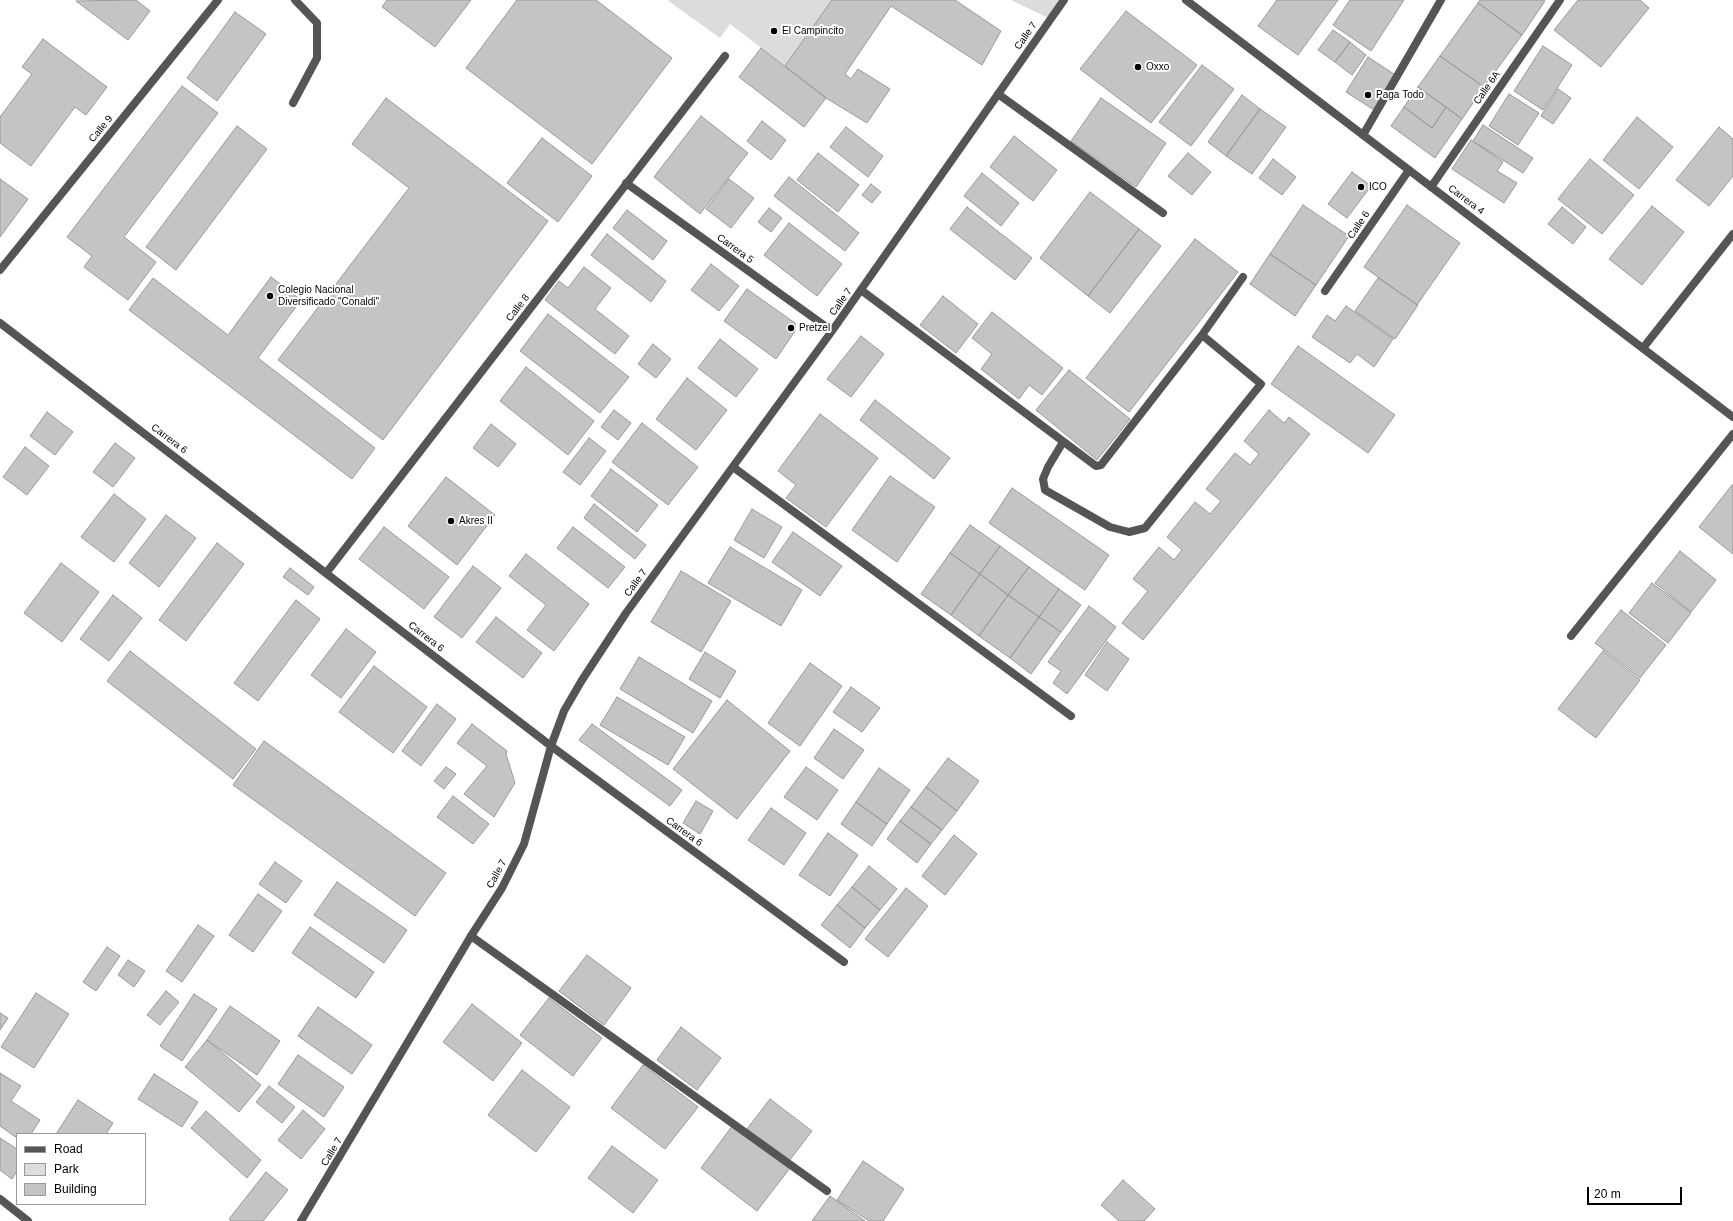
<!DOCTYPE html>
<html>
<head>
<meta charset="utf-8">
<style>
	body { margin:0 }
	#map { position:relative; width:1733px; height:1221px; overflow:hidden; background:#fff; font-family:Arial,sans-serif }
	canvas { display:block }
	.legend { position:absolute; left:16px; top:1133px; width:130px; height:72px; box-sizing:border-box; background:#fff; border:1px solid #999; margin:0; padding:5px 7px; list-style:none; font-size:12px; color:#000 }
	.legend li { display:flex; align-items:center; gap:8px; height:20px }
	.legend b { width:20px; border:1px solid #999 }
	.scale { position:absolute; left:1587px; top:1187px; width:95px; height:18px; box-sizing:border-box; border:2px solid #000; border-top:0; padding-left:5px; font-size:12px; line-height:14px; white-space:nowrap; color:#000; -webkit-text-stroke:3px #fff; paint-order:stroke }
</style>
</head>
<body>
<div id="map">
<canvas width="1733" height="1221"></canvas>
<ul class="legend">
<li><b style="height:5px;background:#555"></b>Road</li>
<li><b style="height:11px;background:#dcdcdc"></b>Park</li>
<li><b style="height:11px;background:#c4c4c4"></b>Building</li>
</ul>
<div class="scale">20 m</div>
</div>
<script>
const ctx = document.querySelector('canvas').getContext('2d');
ctx.lineJoin = 'round';
function fillPath(path, color) { ctx.fillStyle = color; ctx.fill(path, 'evenodd'); }
const shape = rows => new Path2D(rows.map(r => 'M' + r).join(''));
function strokePath(path, color, width, dash) { ctx.strokeStyle = color; ctx.lineWidth = width; ctx.lineCap = dash ? 'butt' : 'round'; ctx.setLineDash(dash || []); ctx.stroke(path); }
function write(font, color, halo, rows, align = 'center') {
  ctx.font = font + ' Arial,sans-serif'; ctx.lineWidth = 4; ctx.setLineDash([]); ctx.textBaseline = 'middle'; ctx.strokeStyle = halo; ctx.fillStyle = color; for (const [text, x, y, turn = 0] of rows) {
    ctx.save(); ctx.translate(x, y); ctx.rotate((+turn || 0) * Math.PI / 180); ctx.textAlign = isNaN(turn) ? turn : align; if (halo) ctx.strokeText(text, 0, 0); ctx.fillText(text, 0, 0); ctx.restore();
  }
}
fillPath(shape([
	[667,0,832,0,785,66,730,24,720,38],
	[1011,0,1064,0,1050,19]
]), '#dcdcdc');
const building = shape([
	[136,0,150,11,128,40,76,1,136,0],
	[387,0,471,0,435,47,382,7,387,0],
	[517,0,596,0,672,58,592,164,466,68,517,0],
	[832,0,955,0,1001,31,982,65,891,6,845,74,851,79,858,69,890,89,867,123,826,98,785,66,832,0],
	[1277,0,1338,0,1298,55,1258,26,1277,0],
	[1350,0,1404,0,1371,51,1333,25,1350,0],
	[1480,0,1543,0,1545,1,1522,35,1478,3,1480,0],
	[1578,0,1640,0,1649,8,1601,67,1554,30,1578,0],
	[1478,3,1522,35,1484,87,1440,56,1478,3],
	[1126,11,1197,65,1151,123,1080,69,1126,11],
	[235,12,266,34,217,101,187,78,235,12],
	[1333,30,1350,42,1335,62,1318,50,1333,30],
	[43,39,107,87,86,115,75,107,31,166,0,143,0,117,32,74,22,67,43,39],
	[1350,42,1366,55,1352,75,1335,62,1350,42],
	[1543,46,1572,65,1543,110,1514,91,1543,46],
	[761,48,826,98,804,127,739,77,761,48],
	[1440,56,1484,87,1462,119,1418,87,1440,56],
	[1368,57,1397,76,1374,110,1346,92,1368,57],
	[1202,65,1234,89,1191,146,1159,122,1202,65],
	[182,86,218,113,124,237,156,262,128,300,84,267,92,256,67,237,182,86],
	[1418,87,1446,107,1432,128,1404,107,1418,87],
	[1558,89,1571,98,1553,124,1541,116,1558,89],
	[1509,94,1539,113,1518,145,1489,126,1509,94],
	[1242,95,1260,109,1226,156,1208,142,1242,95],
	[386,98,548,221,383,440,278,360,409,188,352,144,386,98],
	[1101,98,1166,143,1136,187,1071,141,1101,98],
	[1404,107,1432,128,1446,107,1462,119,1435,158,1391,126,1404,107],
	[1260,109,1286,127,1252,174,1226,156,1260,109],
	[701,116,748,153,700,214,654,177,701,116],
	[1637,117,1673,147,1639,189,1603,160,1637,117],
	[762,121,786,140,771,160,747,141,762,121],
	[1483,125,1533,158,1523,173,1473,141,1483,125],
	[237,126,267,149,176,270,146,247,237,126],
	[846,127,883,156,868,177,830,147,846,127],
	[1719,127,1733,139,1733,176,1709,206,1676,180,1719,127],
	[1014,136,1057,170,1033,201,990,167,1014,136],
	[542,138,592,176,558,222,507,183,542,138],
	[1471,140,1503,162,1497,171,1517,183,1504,203,1452,169,1471,140],
	[818,153,859,185,838,212,797,180,818,153],
	[1188,153,1211,172,1192,195,1168,176,1188,153],
	[1273,159,1296,177,1282,195,1259,178,1273,159],
	[1590,159,1634,195,1602,234,1558,199,1590,159],
	[1352,172,1371,186,1347,218,1328,204,1352,172],
	[982,173,1019,203,1001,226,964,196,982,173],
	[789,177,859,233,845,251,774,196,789,177],
	[0,179,28,199,0,237,0,179],
	[729,179,754,198,731,228,706,209,729,179],
	[871,184,881,192,872,203,862,195,871,184],
	[1090,192,1139,229,1088,296,1040,258,1090,192],
	[1303,205,1349,236,1316,285,1270,254,1303,205],
	[1407,205,1460,243,1417,305,1364,267,1407,205],
	[1652,206,1684,232,1642,285,1609,259,1652,206],
	[967,207,1032,258,1015,280,950,229,967,207],
	[1562,207,1586,227,1573,244,1548,224,1562,207],
	[769,208,782,218,771,232,758,222,769,208],
	[627,210,667,241,653,260,613,228,627,210],
	[789,223,842,264,817,296,764,255,789,223],
	[1139,229,1161,246,1110,313,1088,296,1139,229],
	[607,234,666,281,651,302,591,255,607,234],
	[1195,239,1238,272,1129,412,1086,378,1195,239],
	[1270,254,1316,285,1295,316,1250,284,1270,254],
	[711,264,739,286,719,311,691,290,711,264],
	[584,267,611,288,595,309,629,336,615,354,545,300,559,281,568,288,584,267],
	[271,277,301,300,258,358,375,448,352,479,129,310,153,278,228,335,271,277],
	[1378,278,1418,305,1395,339,1355,311,1378,278],
	[747,289,795,323,795,331,776,359,724,321,747,289],
	[943,296,978,324,956,353,920,325,943,296],
	[1346,306,1393,339,1374,367,1357,354,1350,363,1312,337,1327,315,1335,321,1346,306],
	[992,312,1063,368,1042,395,1029,385,1019,399,981,369,992,354,972,338,992,312],
	[548,314,629,377,600,413,520,351,548,314],
	[861,336,884,354,851,397,827,379,861,336],
	[720,339,758,369,736,397,698,368,720,339],
	[653,344,671,359,656,378,638,364,653,344],
	[1298,346,1395,415,1368,453,1271,384,1298,346],
	[526,367,594,421,568,455,500,401,526,367],
	[1069,370,1130,419,1097,460,1036,410,1069,370],
	[687,378,727,410,696,450,656,419,687,378],
	[875,400,950,458,934,479,860,420,875,400],
	[614,410,631,423,618,440,601,427,614,410],
	[1269,410,1284,423,1289,417,1310,434,1143,640,1122,623,1148,591,1133,579,1159,547,1174,560,1182,550,1167,537,1195,502,1210,514,1221,501,1206,489,1235,453,1250,465,1259,454,1244,441,1269,410],
	[47,412,73,432,55,455,30,436,47,412],
	[820,414,878,458,826,527,786,498,796,485,778,471,820,414],
	[642,423,698,467,668,505,612,462,642,423],
	[491,424,516,444,498,467,473,448,491,424],
	[589,438,606,451,580,485,563,472,589,438],
	[115,443,135,458,113,487,93,472,115,443],
	[25,447,49,466,27,495,3,477,25,447],
	[611,469,658,505,637,532,591,496,611,469],
	[890,476,935,507,897,562,852,530,890,476],
	[446,477,495,515,457,565,408,526,446,477],
	[1732,485,1733,485,1733,554,1699,527,1732,485],
	[1012,488,1109,555,1085,590,989,523,1012,488],
	[114,494,146,519,114,562,81,537,114,494],
	[594,504,646,545,635,559,584,518,594,504],
	[752,509,782,527,764,558,734,540,752,509],
	[166,515,196,538,159,587,129,563,166,515],
	[970,525,1000,546,980,574,950,553,970,525],
	[384,527,449,577,424,609,359,559,384,527],
	[573,527,625,567,608,588,557,548,573,527],
	[793,532,842,566,820,596,772,562,793,532],
	[217,543,244,564,186,641,159,620,217,543],
	[1000,546,1029,567,1008,595,980,574,1000,546],
	[730,547,802,590,781,626,708,583,730,547],
	[1680,551,1716,580,1691,612,1655,583,1680,551],
	[950,553,980,574,951,615,921,594,950,553],
	[526,554,589,604,554,651,527,630,546,605,509,576,526,554],
	[61,563,99,592,62,642,24,613,61,563],
	[473,566,501,588,462,638,434,617,473,566],
	[1029,567,1059,589,1039,617,1008,595,1029,567],
	[290,568,314,587,308,595,283,577,290,568],
	[681,571,731,601,701,652,651,622,681,571],
	[980,574,1008,595,979,636,951,615,980,574],
	[1652,583,1691,613,1668,643,1629,613,1652,583],
	[1059,589,1081,605,1061,632,1039,617,1059,589],
	[113,595,142,618,109,661,80,639,113,595],
	[1008,595,1039,617,1010,658,979,636,1008,595],
	[296,600,320,619,258,701,234,683,296,600],
	[1089,606,1116,627,1067,694,1053,683,1061,671,1048,662,1089,606],
	[1621,610,1666,645,1640,678,1595,643,1621,610],
	[496,617,542,653,523,678,476,642,496,617],
	[1039,617,1061,632,1031,674,1010,658,1039,617],
	[346,629,376,652,341,698,311,675,346,629],
	[1107,642,1129,659,1107,691,1085,675,1107,642],
	[130,651,256,749,233,779,107,681,130,651],
	[1603,651,1640,680,1596,738,1558,709,1603,651],
	[705,652,736,671,720,698,689,679,705,652],
	[639,657,712,701,693,733,620,689,639,657],
	[810,663,842,686,800,746,768,723,810,663],
	[374,666,427,707,393,753,339,712,374,666],
	[851,687,880,708,862,732,833,712,851,687],
	[617,697,685,737,668,765,600,725,617,697],
	[727,700,790,751,737,819,673,769,727,700],
	[437,704,456,719,421,766,402,751,437,704],
	[472,724,507,751,506,754,515,783,494,817,464,794,487,766,457,743,472,724],
	[592,724,682,790,670,806,579,740,592,724],
	[834,729,864,750,843,779,814,758,834,729],
	[264,741,446,873,415,916,233,785,264,741],
	[948,758,979,781,957,811,926,787,948,758],
	[446,767,456,774,444,789,434,781,446,767],
	[806,767,838,790,817,820,784,797,806,767],
	[879,768,910,790,887,824,856,802,879,768],
	[926,787,957,811,942,830,911,807,926,787],
	[453,796,489,824,473,844,437,817,453,796],
	[696,801,713,811,700,834,683,823,696,801],
	[856,802,887,824,872,846,841,824,856,802],
	[911,807,942,830,931,844,900,821,911,807],
	[771,808,806,833,784,865,748,840,771,808],
	[900,821,931,844,917,863,887,839,900,821],
	[828,833,858,855,830,896,799,875,828,833],
	[954,835,977,854,945,895,922,876,954,835],
	[275,862,302,881,286,903,259,884,275,862],
	[869,866,897,889,880,910,852,887,869,866],
	[337,882,407,930,384,963,314,915,337,882],
	[852,887,880,910,865,928,837,905,852,887],
	[906,888,928,906,888,957,865,939,906,888],
	[258,894,282,911,253,952,229,935,258,894],
	[837,905,865,928,850,948,821,925,837,905],
	[198,925,214,936,182,982,166,971,198,925],
	[310,927,374,972,356,998,292,953,310,927],
	[107,947,120,956,96,991,83,982,107,947],
	[587,955,631,988,604,1025,559,991,587,955],
	[128,960,145,971,134,987,118,975,128,960],
	[166,991,179,1002,160,1025,147,1015,166,991],
	[36,993,69,1014,34,1068,1,1047,36,993],
	[194,994,217,1009,182,1061,160,1046,194,994],
	[549,998,602,1038,573,1076,520,1035,549,998],
	[472,1004,522,1043,493,1081,443,1042,472,1004],
	[230,1006,280,1041,257,1075,207,1040,230,1006],
	[318,1007,372,1045,352,1074,298,1036,318,1007],
	[0,1013,8,1018,0,1030,0,1013],
	[681,1027,721,1058,697,1090,657,1060,681,1027],
	[207,1040,261,1085,239,1112,185,1067,207,1040],
	[298,1055,344,1087,324,1117,278,1084,298,1055],
	[643,1065,698,1107,665,1149,611,1108,643,1065],
	[522,1070,570,1107,536,1152,488,1115,522,1070],
	[0,1073,21,1086,11,1101,40,1120,31,1134,17,1134,17,1138,0,1126,0,1073],
	[154,1074,198,1102,182,1127,138,1099,154,1074],
	[269,1086,295,1107,282,1123,256,1102,269,1086],
	[770,1099,812,1131,789,1161,747,1129,770,1099],
	[78,1100,113,1123,106,1134,56,1134,78,1100],
	[303,1110,325,1129,301,1159,278,1140,303,1110],
	[206,1111,261,1160,247,1178,191,1128,206,1111],
	[733,1125,790,1168,757,1211,701,1168,733,1125],
	[0,1138,17,1149,17,1171,12,1179,0,1170,0,1138],
	[612,1146,658,1180,633,1213,588,1178,612,1146],
	[863,1161,904,1189,883,1221,869,1221,837,1200,863,1161],
	[266,1172,288,1190,263,1221,231,1221,229,1219,266,1172],
	[1123,1180,1155,1209,1144,1221,1119,1221,1101,1205,1123,1180],
	[830,1196,865,1221,812,1221,830,1196]
]);
fillPath(building, '#c4c4c4');
strokePath(building, '#999', 1);
strokePath(shape([
	[998,94,1163,213],
	[293,103,317,58,317,23,295,0],
	[1363,135,1441,0],
	[861,290,1096,466,1101,465,1202,335,1243,277],
	[1643,348,1733,234],
	[1063,442,1048,467,1043,479,1045,490,1110,527,1129,532,1145,528,1261,384,1202,335],
	[733,467,1071,716],
	[471,936,827,1191]
]), '#555', 8);
strokePath(shape([
	[626,183,832,331],
	[1431,187,1560,0],
	[0,270,218,0],
	[1325,291,1409,170],
	[0,323,551,746,844,962],
	[327,572,725,56],
	[1571,636,1733,434],
	[301,1221,471,936,502,888,524,844,551,746,564,711,582,680,626,613,832,331,1064,0]
]), '#555', 8);
strokePath(shape([
	[1186,0,1733,417],
	[0,1199,28,1221]
]), '#555', 8);
for (const [x, y, r, color] of [
	[774,31,4,"#000"],
	[1138,67,4,"#000"],
	[1368,95,4,"#000"],
	[1361,187,4,"#000"],
	[270,296,4,"#000"],
	[791,328,4,"#000"],
	[451,521,4,"#000"]
]) { const dot = new Path2D(); dot.arc(x, y, r, 0, 2 * Math.PI); ctx.fillStyle = color; ctx.fill(dot); strokePath(dot, '#fff', 1.5); }
write('10px', '#000', '#fff', [
	["El Campincito",782,31],
	["Oxxo",1146,67],
	["Paga Todo",1376,95],
	["ICO",1369,187],
	["Colegio Nacional",278,290],
	["Diversificado \"Conaldi\"",278,302],
	["Pretzel",799,328],
	["Akres II",459,521]
], 'left');
write('10px', '#000', '#fff', [
	["Calle 7",1026,36,-55],
	["Calle 6A",1487,88,-55],
	["Calle 9",101,129,-51],
	["Carrera 4",1466,200,37],
	["Calle 6",1359,225,-56],
	["Carrera 5",735,249,36],
	["Calle 7",841,302,-55],
	["Calle 8",518,308,-52],
	["Carrera 6",169,439,37],
	["Calle 7",636,583,-54],
	["Carrera 6",426,637,38],
	["Carrera 6",684,832,36],
	["Calle 7",497,874,-62],
	["Calle 7",332,1152,-59]
]);
</script>
</body>
</html>
